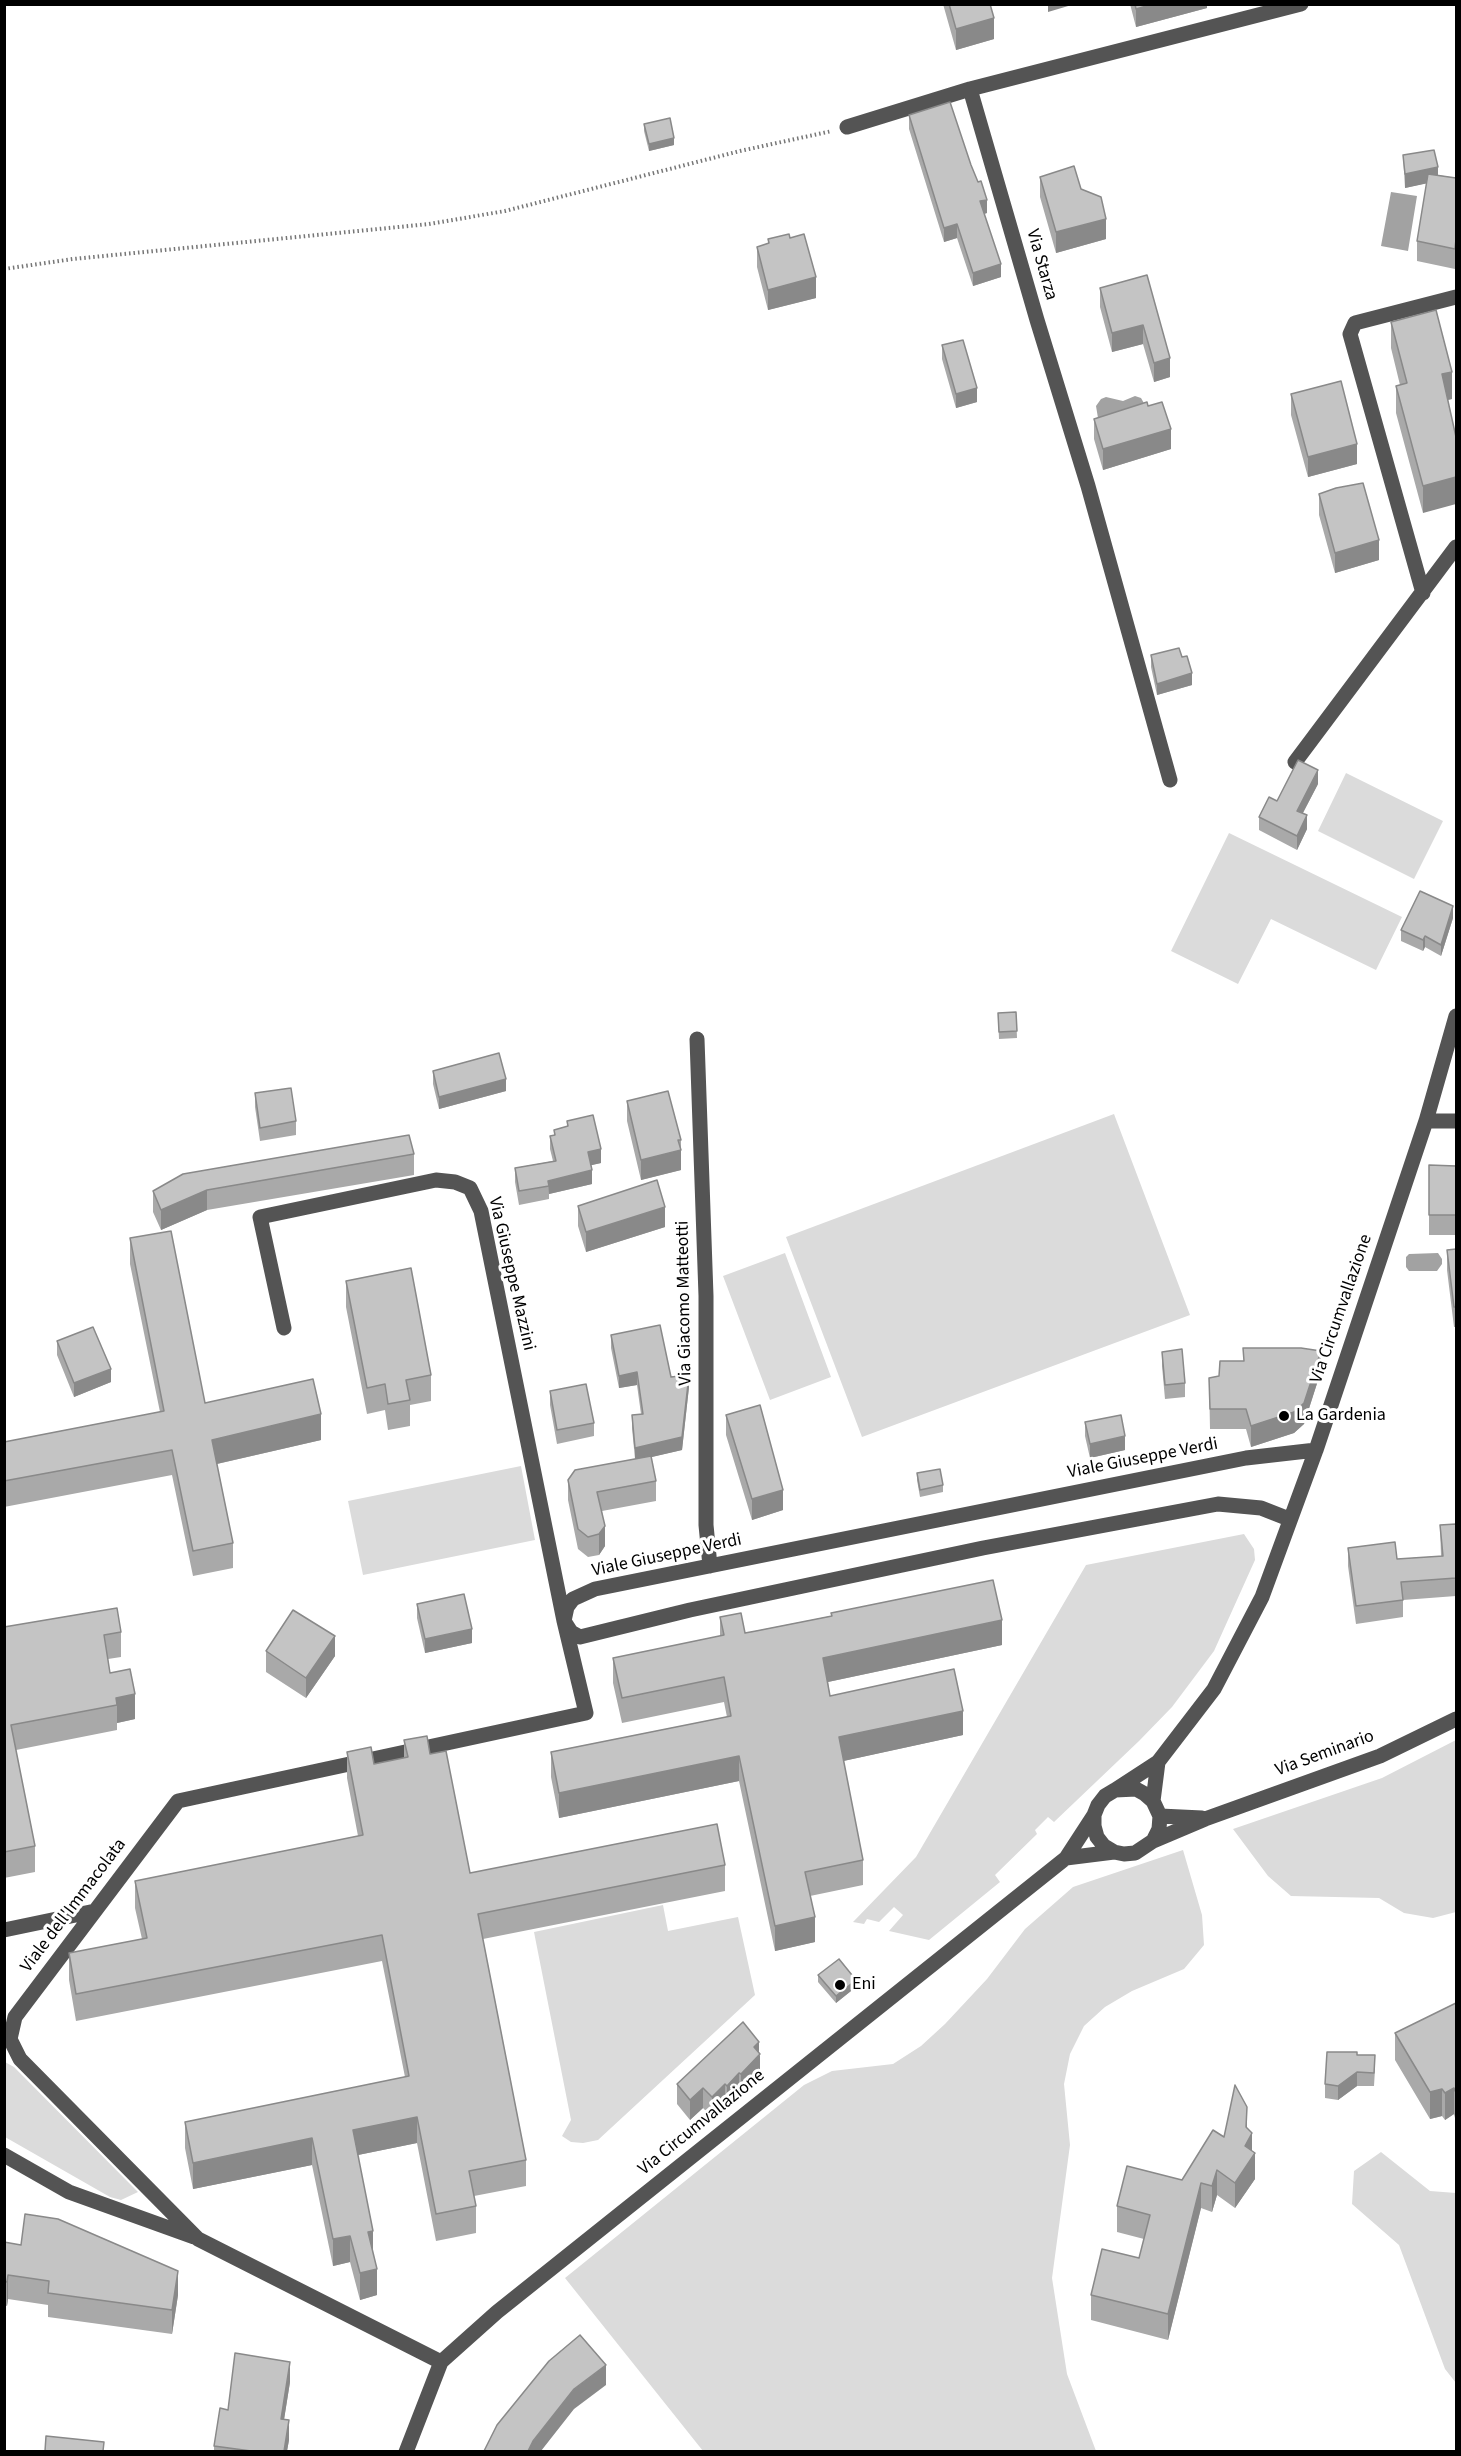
<!DOCTYPE html>
<html>
<head>
<meta charset="utf-8">
<style>
	body { margin:0 }
	#map { position:relative; width:1461px; height:2456px; overflow:hidden; background:#fff; font-family:"Source Sans 3",sans-serif }
	canvas { display:block }
	.frame { position:absolute; inset:0; border:6px solid #000; pointer-events:none }
</style>
</head>
<body>
<div id="map">
<canvas width="1461" height="2456"></canvas>
<div class="frame"></div>
</div>
<script>
const ctx = document.querySelector('canvas').getContext('2d');
ctx.lineJoin = 'round';
function fillPath(path, color) { ctx.fillStyle = color; ctx.fill(path, 'evenodd'); }
const shape = rows => new Path2D(rows.map(r => 'M' + r).join(''));
function strokePath(path, color, width, dash) { ctx.strokeStyle = color; ctx.lineWidth = width; ctx.lineCap = dash ? 'butt' : 'round'; ctx.setLineDash(dash || []); ctx.stroke(path); }
function write(font, color, halo, rows, align = 'center') {
  ctx.font = font + ' "Source Sans 3",sans-serif'; ctx.lineWidth = 6; ctx.setLineDash([]); ctx.textBaseline = 'middle'; ctx.strokeStyle = halo; ctx.fillStyle = color; for (const [text, x, y, turn = 0] of rows) {
    ctx.save(); ctx.translate(x, y); ctx.rotate((+turn || 0) * Math.PI / 180); ctx.textAlign = isNaN(turn) ? turn : align; if (halo) ctx.strokeText(text, 0, 0); ctx.fillText(text, 0, 0); ctx.restore();
  }
}
fillPath(shape([
	[1346,773,1443,821,1414,879,1318,831],
	[1229,833,1402,917,1376,970,1271,919,1238,984,1171,951],
	[1114,1114,1190,1315,862,1437,786,1237],
	[785,1253,831,1377,770,1400,723,1276],
	[521,1466,535,1540,363,1575,348,1501],
	[1244,1534,1254,1549,1255,1560,1214,1651,1172,1707,1139,1741,1054,1822,1048,1817,1035,1830,1037,1834,995,1875,1000,1882,929,1940,889,1931,903,1915,894,1907,879,1922,867,1919,864,1924,853,1922,916,1857,1086,1565],
	[1456,1740,1456,1912,1433,1918,1404,1913,1379,1898,1291,1896,1268,1876,1233,1829,1382,1778],
	[1183,1850,1202,1915,1204,1945,1184,1969,1132,1991,1105,2007,1084,2026,1070,2054,1064,2084,1070,2145,1052,2278,1067,2374,1096,2451,703,2451,565,2278,804,2085,832,2071,893,2064,921,2046,945,2024,987,1979,1025,1929,1073,1887],
	[663,1905,668,1931,738,1917,755,1995,598,2140,583,2143,571,2142,562,2136,571,2120,534,1932],
	[5,2062,14,2067,138,2192,121,2200,110,2197,5,2137],
	[1381,2152,1430,2191,1456,2193,1456,2383,1445,2369,1399,2245,1352,2204,1354,2171]
]), '#dbdbdb');
fillPath(shape([
	[1391,192,1417,196,1408,251,1381,246],
	[1135,396,1141,398,1145,405,1098,418,1096,406,1101,399,1106,397,1123,401],
	[1438,1253,1442,1259,1442,1264,1437,1271,1409,1271,1406,1267,1406,1257,1409,1254]
]), '#a2a2a2');
strokePath(shape([
	[4,269,73,259,429,224,505,211,740,151,832,131]
]), '#767676', 4, [1.5, 3]);
strokePath(shape([
	[847,127,970,89],
	[1423,593,1350,334,1355,323,1456,297],
	[1295,762,1456,547],
	[1170,780,1088,486,1037,320,970,89,1301,4],
	[697,1039,706,1296,706,1525,710,1566],
	[1426,1121,1456,1121],
	[284,1328,260,1217,436,1180,455,1182,470,1188,481,1211,564,1621,586,1713,178,1801,15,2017,10,2039,20,2059,198,2239,441,2362],
	[1289,1519,1261,1508,1218,1504,983,1548,808,1585,690,1610,580,1637,571,1632,564,1621,567,1607,573,1599,595,1589,1246,1458,1316,1450],
	[1115,1790,1158,1762,1214,1689,1262,1597,1316,1450,1426,1121,1456,1016],
	[1153,1801,1158,1762],
	[1160,1816,1202,1818],
	[1153,1841,1159,1829,1160,1816,1153,1801,1145,1794,1136,1789,1115,1790,1105,1796,1098,1805,1094,1815,1094,1826,1097,1837,1104,1846,1114,1852,1124,1854,1135,1853,1153,1841,1205,1819,1380,1756,1456,1719],
	[1066,1858,1114,1852],
	[4,1930,95,1911],
	[4,2155,69,2192,194,2237],
	[406,2452,441,2362,497,2312,1066,1858,1094,1815]
]), '#545454', 15);
fillPath(shape([
	[943,4,990,4,994,39,956,50],
	[1130,4,1207,4,1207,8,1136,27],
	[909,115,987,213,984,214,1001,277,973,286,957,238,944,242,909,129],
	[644,124,674,145,649,151,644,131],
	[1403,155,1438,175,1456,178,1455,269,1417,261,1417,241,1427,183,1405,188],
	[1040,177,1106,239,1056,253,1040,197],
	[790,238,816,298,768,310,757,267,757,247,768,244,768,239],
	[1147,275,1170,377,1154,382,1143,344,1112,352,1100,307,1100,288],
	[1391,322,1452,399,1448,400,1423,513,1396,413,1396,386,1400,385,1391,348],
	[942,345,977,402,956,408,942,359],
	[1291,394,1357,464,1308,477,1291,415],
	[1148,406,1171,449,1103,470,1094,439,1094,419],
	[1319,494,1379,560,1335,573,1319,515],
	[1151,655,1182,657,1192,685,1157,695,1151,667],
	[1318,784,1303,813,1307,829,1297,850,1259,830,1259,817,1277,801],
	[1453,918,1441,956,1425,947,1423,951,1401,941,1401,930],
	[1016,1012,1017,1038,999,1039,998,1013],
	[433,1071,506,1091,439,1109,433,1084],
	[255,1093,296,1121,296,1135,260,1141,255,1107],
	[627,1101,681,1140,681,1170,641,1180,627,1121],
	[567,1121,601,1163,591,1165,592,1184,549,1194,549,1199,519,1205,515,1182,515,1168,553,1161,550,1149,550,1136,554,1135,554,1130,567,1127],
	[414,1154,414,1175,207,1210,161,1230,153,1212,153,1191],
	[1429,1165,1456,1166,1456,1235,1429,1235],
	[578,1206,665,1227,586,1252,578,1226],
	[130,1238,205,1403,321,1440,217,1464,233,1543,233,1568,193,1576,172,1475,4,1507,4,1442,160,1412,130,1264],
	[1456,1249,1456,1327,1454,1327,1447,1270,1447,1250],
	[346,1281,431,1375,431,1401,410,1405,410,1426,388,1430,385,1410,367,1414,346,1307],
	[611,1335,671,1377,689,1387,682,1450,651,1457,656,1481,656,1501,602,1511,605,1546,599,1555,588,1557,578,1549,568,1500,568,1480,635,1459,632,1428,632,1415,641,1414,637,1385,619,1388,611,1348],
	[57,1341,111,1382,74,1397,57,1355],
	[1162,1352,1185,1383,1185,1397,1165,1399,1162,1366],
	[1321,1371,1304,1424,1294,1433,1251,1447,1246,1429,1210,1429,1209,1378],
	[550,1391,594,1423,594,1436,557,1444,550,1405],
	[726,1415,783,1510,752,1520,726,1435],
	[1085,1422,1125,1450,1090,1458,1085,1436],
	[917,1473,943,1485,943,1492,920,1497,917,1480],
	[1456,1524,1456,1596,1403,1600,1403,1617,1356,1624,1348,1566,1348,1548,1397,1559,1441,1556,1440,1525],
	[417,1604,472,1643,425,1653,417,1618],
	[831,1613,1002,1645,828,1682,830,1696,963,1735,843,1761,863,1860,863,1885,810,1896,815,1942,775,1951,739,1781,559,1818,551,1777,551,1752,727,1717,724,1702,622,1723,613,1683,613,1658,720,1636,720,1617,745,1633,831,1616],
	[4,1627,121,1632,121,1657,108,1659,110,1673,135,1719,117,1723,117,1730,16,1750,35,1846,35,1872,4,1878],
	[266,1651,335,1656,306,1698,266,1672],
	[404,1740,430,1754,470,1873,725,1865,725,1891,483,1939,526,2160,526,2186,474,2196,476,2206,476,2233,436,2241,417,2143,358,2155,373,2254,377,2295,360,2300,350,2262,333,2266,312,2165,193,2189,185,2148,185,2122,405,2077,382,1961,76,2021,69,1980,69,1953,142,1939,135,1908,135,1881,358,1836,347,1778,347,1752,374,1764,404,1758],
	[818,1975,856,1987,836,2003,818,1982],
	[1456,2003,1456,2117,1455,2118,1454,2114,1445,2120,1442,2116,1430,2119,1395,2060,1395,2033],
	[759,2053,760,2075,741,2095,739,2093,727,2106,725,2104,712,2117,703,2108,690,2120,677,2104,677,2084],
	[1357,2055,1375,2069,1374,2086,1357,2086,1338,2100,1325,2098,1325,2084],
	[1224,2137,1252,2151,1255,2179,1235,2208,1217,2195,1212,2212,1201,2208,1168,2340,1091,2320,1091,2295,1139,2258,1144,2239,1117,2232,1117,2206,1182,2180],
	[4,2242,178,2295,172,2334,48,2317,48,2305,8,2299,7,2306,4,2305],
	[290,2382,284,2419,289,2440,287,2451,214,2451,214,2446,228,2410]
]), '#a9a9a9');
fillPath(shape([
	[1048,4,1075,4,1048,12],
	[1153,4,1207,4,1207,8,1136,27,1136,9],
	[994,18,994,39,956,50,956,29],
	[674,138,674,145,649,151,649,144],
	[1438,167,1438,181,1405,188,1405,174],
	[987,200,987,213,980,215,980,201],
	[1106,219,1106,239,1056,253,1056,232],
	[957,224,957,238,944,242,944,228],
	[1456,239,1456,260,1455,269,1455,249],
	[1001,264,1001,277,973,286,973,273],
	[816,277,816,298,768,310,768,290],
	[1143,325,1143,344,1112,352,1112,333],
	[1170,358,1170,377,1154,382,1154,363],
	[1452,372,1452,399,1442,401,1442,374],
	[977,388,977,402,956,408,956,394],
	[1171,429,1171,449,1103,470,1103,449],
	[1357,444,1357,464,1308,477,1308,457],
	[1456,477,1456,504,1423,513,1423,486],
	[1379,540,1379,560,1335,573,1335,553],
	[1192,673,1192,685,1157,695,1157,684],
	[1318,770,1318,784,1297,824,1297,811],
	[1307,815,1307,829,1297,850,1297,836],
	[1453,906,1453,918,1441,956,1441,945],
	[1425,936,1425,947,1423,951,1423,940],
	[506,1079,506,1091,439,1109,439,1097],
	[601,1149,601,1163,588,1166,588,1152],
	[681,1150,681,1170,641,1180,641,1160],
	[592,1170,592,1184,549,1194,548,1181],
	[207,1190,207,1210,161,1230,161,1210],
	[665,1207,665,1227,586,1252,586,1232],
	[1321,1351,1321,1371,1304,1424,1294,1433,1251,1447,1251,1426],
	[111,1369,111,1382,74,1397,74,1383],
	[637,1372,637,1385,619,1388,619,1376],
	[689,1375,689,1387,682,1450,635,1461,635,1448],
	[321,1414,321,1440,212,1465,212,1440],
	[1125,1436,1125,1450,1090,1458,1090,1444],
	[783,1490,783,1510,752,1520,752,1499],
	[605,1526,605,1546,599,1555,599,1534],
	[1002,1620,1002,1645,823,1683,823,1658],
	[472,1629,472,1643,425,1653,425,1639],
	[335,1636,335,1656,306,1698,306,1678],
	[135,1694,135,1719,117,1723,117,1705,116,1698],
	[963,1711,963,1735,839,1762,839,1737],
	[739,1756,739,1781,559,1818,559,1793],
	[815,1917,815,1942,775,1951,775,1926],
	[856,1980,856,1987,836,2003,836,1996],
	[759,2042,759,2056,760,2054,760,2075,741,2095,741,2074,754,2047],
	[1357,2072,1357,2086,1338,2100,1338,2086],
	[739,2073,739,2093,727,2106,727,2086],
	[725,2084,725,2104,712,2117,712,2097],
	[703,2088,703,2108,690,2120,690,2100],
	[1454,2088,1454,2114,1445,2120,1445,2093],
	[1442,2089,1442,2116,1430,2119,1430,2092],
	[1456,2090,1456,2117,1455,2118,1455,2091],
	[1247,2107,1247,2133,1252,2133,1252,2158,1255,2153,1255,2179,1235,2208,1235,2183,1246,2127],
	[417,2117,417,2143,353,2156,353,2130],
	[312,2138,312,2165,193,2189,193,2163],
	[1217,2170,1217,2195,1212,2212,1212,2186],
	[1201,2183,1201,2208,1168,2340,1168,2314],
	[373,2231,373,2257,368,2232],
	[350,2236,350,2262,333,2266,333,2239],
	[377,2269,377,2295,360,2300,360,2273],
	[178,2271,178,2295,172,2334,172,2310],
	[8,2275,8,2299,7,2306,7,2282],
	[290,2362,290,2382,281,2439,281,2419],
	[606,2365,606,2385,574,2409,541,2451,528,2451,533,2441,574,2389],
	[289,2420,289,2440,287,2451,284,2451]
]), '#898989');
const building = shape([
	[949,4,990,4,994,18,956,29,949,4],
	[1135,4,1153,4,1136,9,1135,4],
	[950,102,971,165,978,182,981,181,987,200,980,201,1001,264,973,273,957,224,944,228,909,115,950,102],
	[670,118,674,138,649,144,644,124,670,118],
	[1434,150,1438,167,1405,174,1403,155,1434,150],
	[1074,166,1081,189,1101,197,1106,219,1056,232,1040,177,1074,166],
	[1428,174,1456,178,1456,239,1455,249,1417,241,1428,174],
	[789,234,790,238,804,234,816,277,768,290,757,247,769,243,768,239,789,234],
	[1147,275,1170,358,1154,363,1143,325,1112,333,1100,288,1147,275],
	[1436,310,1452,372,1442,374,1456,437,1456,477,1423,486,1396,386,1407,383,1391,322,1436,310],
	[963,340,977,388,956,394,942,345,963,340],
	[1341,381,1357,444,1308,457,1291,394,1341,381],
	[1147,402,1148,406,1162,402,1171,429,1103,449,1094,419,1147,402],
	[1363,483,1379,540,1335,553,1319,494,1336,488,1363,483],
	[1179,648,1182,657,1187,656,1192,673,1157,684,1151,655,1179,648],
	[1298,760,1318,770,1297,811,1307,815,1297,836,1259,817,1269,797,1277,801,1298,760],
	[1420,891,1453,906,1441,945,1425,936,1423,940,1401,930,1420,891],
	[1016,1012,1017,1031,999,1032,998,1013,1016,1012],
	[499,1053,506,1079,439,1097,433,1071,499,1053],
	[291,1088,296,1121,260,1128,255,1093,291,1088],
	[668,1091,681,1140,678,1140,681,1150,641,1160,627,1101,668,1091],
	[593,1115,601,1149,588,1152,592,1170,548,1181,549,1186,519,1191,515,1168,556,1161,550,1136,555,1135,554,1130,568,1126,567,1121,593,1115],
	[409,1135,414,1154,207,1190,161,1210,153,1191,183,1174,409,1135],
	[1429,1165,1456,1166,1456,1215,1429,1215,1429,1165],
	[657,1180,665,1207,586,1232,578,1206,657,1180],
	[171,1231,205,1403,313,1379,321,1414,212,1440,233,1543,193,1551,172,1450,4,1481,4,1442,164,1411,130,1238,171,1231],
	[1456,1249,1456,1307,1454,1307,1447,1250,1456,1249],
	[411,1268,431,1375,406,1380,410,1400,388,1404,385,1384,367,1388,346,1281,411,1268],
	[660,1325,671,1377,689,1375,682,1437,635,1448,632,1415,643,1414,637,1372,619,1376,611,1335,660,1325],
	[93,1327,111,1369,74,1383,57,1341,93,1327],
	[1243,1348,1301,1348,1321,1351,1304,1403,1294,1412,1251,1426,1246,1409,1210,1409,1209,1378,1219,1376,1220,1361,1244,1361,1243,1348],
	[1182,1349,1185,1383,1165,1385,1162,1352,1182,1349],
	[586,1384,594,1423,557,1430,550,1391,586,1384],
	[760,1405,783,1490,752,1499,726,1415,760,1405],
	[1121,1415,1125,1436,1090,1444,1085,1422,1121,1415],
	[651,1456,656,1481,597,1492,605,1526,599,1534,588,1537,578,1529,568,1480,575,1470,651,1456],
	[940,1469,943,1485,920,1490,917,1473,940,1469],
	[1456,1524,1456,1578,1401,1582,1403,1600,1356,1606,1348,1548,1395,1542,1397,1559,1443,1556,1440,1525,1456,1524],
	[993,1580,1002,1620,823,1658,830,1696,954,1669,963,1711,839,1737,863,1860,805,1872,815,1917,775,1926,739,1756,559,1793,551,1752,731,1716,724,1677,622,1698,613,1658,724,1635,720,1617,741,1613,745,1633,756,1631,832,1616,831,1613,993,1580],
	[464,1594,472,1629,425,1639,417,1604,464,1594],
	[117,1608,121,1632,104,1635,110,1673,130,1669,135,1694,116,1698,117,1705,11,1725,35,1846,4,1852,4,1627,117,1608],
	[293,1610,335,1636,306,1678,266,1651,293,1610],
	[427,1736,430,1754,446,1751,470,1873,717,1824,725,1865,478,1914,526,2160,469,2171,476,2206,436,2214,417,2117,353,2130,373,2231,368,2232,377,2269,360,2273,350,2236,333,2239,312,2138,193,2163,185,2122,409,2076,382,1935,76,1994,69,1953,147,1938,135,1881,363,1835,347,1752,371,1747,374,1764,408,1757,404,1740,427,1736],
	[839,1959,856,1980,836,1996,818,1975,839,1959],
	[1456,2003,1456,2090,1455,2091,1454,2088,1445,2093,1442,2089,1430,2092,1395,2033,1456,2003],
	[743,2022,759,2042,754,2047,760,2054,741,2074,739,2073,727,2086,725,2084,712,2097,703,2088,690,2100,677,2084,743,2022],
	[1327,2052,1357,2052,1357,2055,1375,2055,1374,2073,1357,2072,1338,2086,1325,2084,1327,2052],
	[1235,2085,1247,2107,1246,2127,1252,2133,1245,2146,1255,2153,1235,2183,1217,2170,1212,2186,1201,2183,1168,2314,1091,2295,1102,2249,1139,2258,1150,2215,1117,2206,1127,2166,1182,2180,1213,2130,1224,2137,1235,2085],
	[25,2214,58,2219,178,2271,172,2310,48,2293,49,2281,8,2275,7,2282,4,2281,4,2242,21,2245,25,2214],
	[580,2335,606,2365,574,2389,533,2441,528,2451,484,2451,497,2425,549,2361,580,2335],
	[235,2353,290,2362,281,2419,289,2420,284,2451,251,2451,214,2446,220,2408,228,2410,235,2353],
	[46,2436,104,2442,103,2451,45,2451,46,2436]
]);
fillPath(building, '#c4c4c4');
strokePath(building, '#898989', 1.5);
for (const [x, y, r, color] of [
	[1284,1416,6,"#000"],
	[840,1985,6,"#000"]
]) { const dot = new Path2D(); dot.arc(x, y, r, 0, 2 * Math.PI); ctx.fillStyle = color; ctx.fill(dot); strokePath(dot, '#fff', 2); }
write('18px', '#000', '#fff', [
	["Via Starza",1041,265,74],
	["Via Giuseppe Mazzini",511,1274,77],
	["Via Giacomo Matteotti",685,1303,-91],
	["Via Circumvallazione",1342,1309,-71],
	["Viale Giuseppe Verdi",1143,1459,-11],
	["Viale Giuseppe Verdi",667,1556,-12],
	["Via Seminario",1325,1754,-20],
	["Viale dell'Immacolata",74,1906,-53],
	["Via Circumvallazione",702,2123,-39]
]);
write('18px', '#000', '#fff', [
	["La Gardenia",1296,1416],
	["Eni",852,1985]
], 'left');
</script>
</body>
</html>
